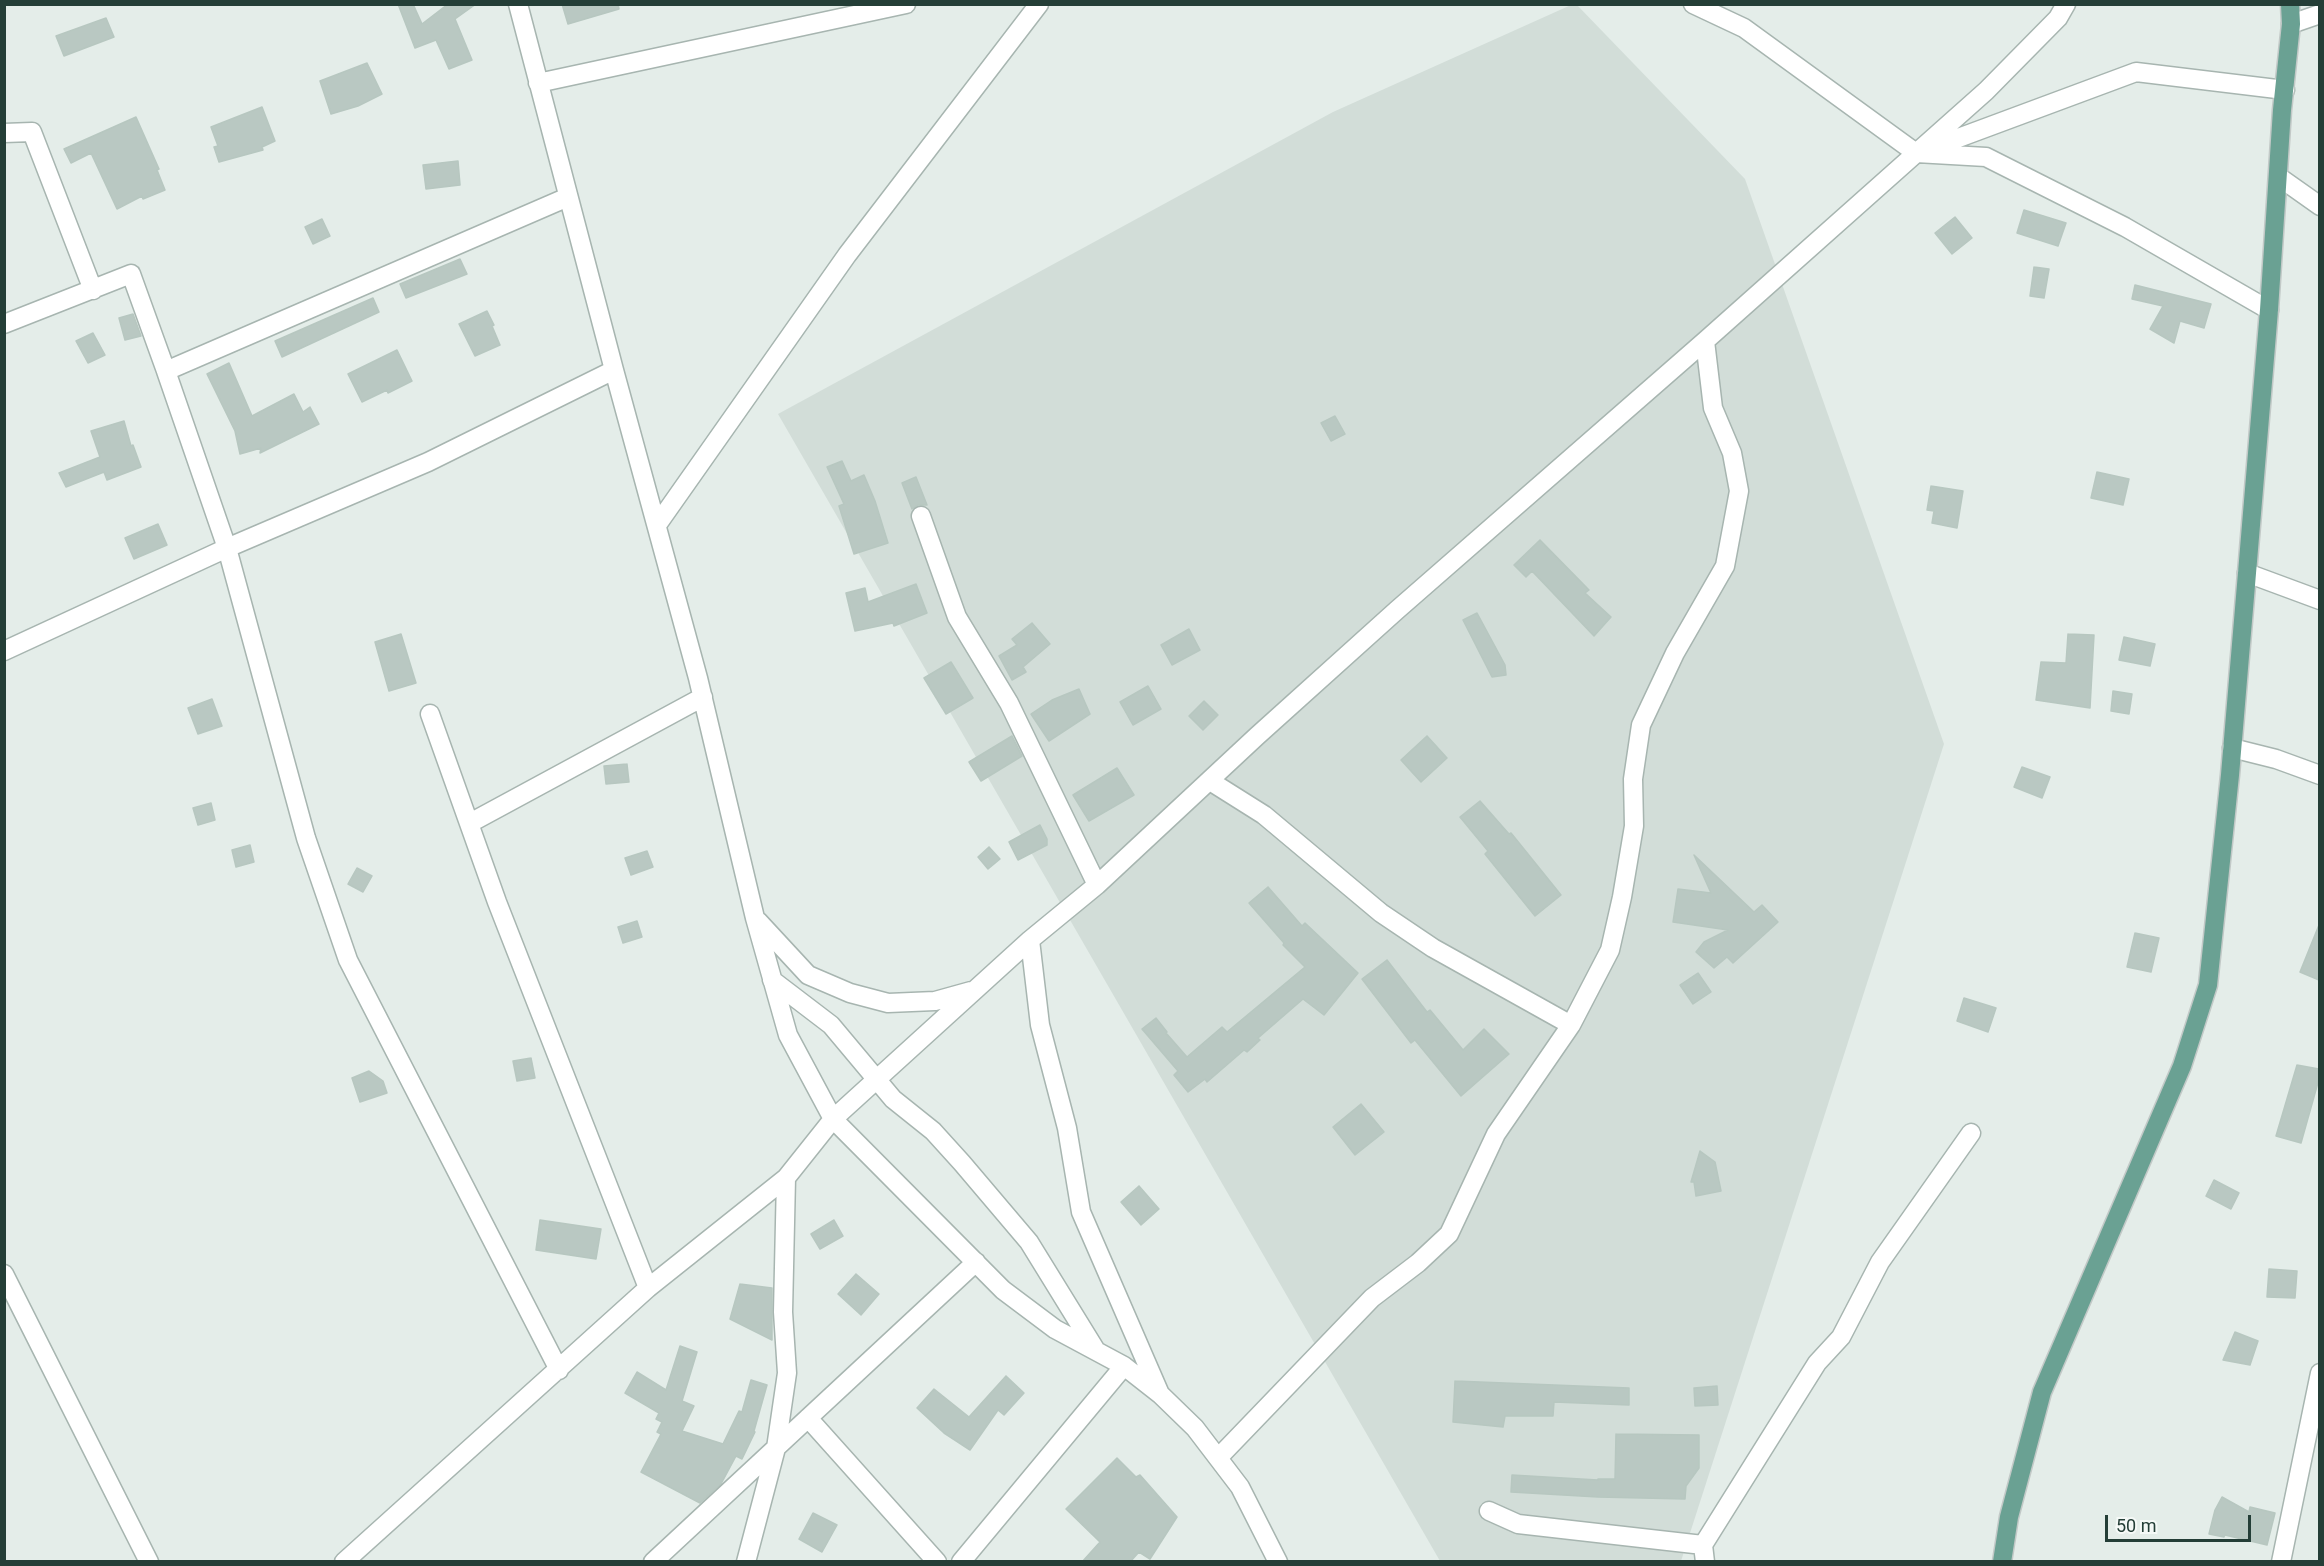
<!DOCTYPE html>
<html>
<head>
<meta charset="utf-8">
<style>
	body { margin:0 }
	#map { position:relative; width:2324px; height:1566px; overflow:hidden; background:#e4ede9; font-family:Roboto,sans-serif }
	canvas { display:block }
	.frame { position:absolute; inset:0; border:6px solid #243e37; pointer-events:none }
	.scale { position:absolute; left:2105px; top:1515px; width:146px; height:27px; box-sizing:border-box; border:3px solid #243e37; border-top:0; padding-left:8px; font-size:18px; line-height:21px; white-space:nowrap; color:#243e37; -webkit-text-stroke:4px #f5f9f7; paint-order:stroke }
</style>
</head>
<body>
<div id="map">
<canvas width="2324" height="1566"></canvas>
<div class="frame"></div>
<div class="scale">50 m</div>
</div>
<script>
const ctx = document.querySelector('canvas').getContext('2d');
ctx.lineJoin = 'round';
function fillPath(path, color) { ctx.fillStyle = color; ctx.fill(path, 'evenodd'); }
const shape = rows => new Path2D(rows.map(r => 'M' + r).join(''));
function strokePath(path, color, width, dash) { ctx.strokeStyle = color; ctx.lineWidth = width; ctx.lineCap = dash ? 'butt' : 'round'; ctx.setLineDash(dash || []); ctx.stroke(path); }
fillPath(shape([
	[1571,5,1577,5,1745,179,1944,744,1681,1561,1440,1561,778,414,1333,112]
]), '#d2ddd8');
const building = shape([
	[398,4,413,4,422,24,448,4,476,4,455,19,472,60,449,69,436,40,415,48,398,4],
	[562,4,618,4,619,9,568,24,562,4],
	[106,18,114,37,64,56,56,36,106,18],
	[367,63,382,94,358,106,331,114,320,81,367,63],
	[262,107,275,141,262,147,263,150,219,162,214,147,218,146,211,127,262,107],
	[136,117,159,169,157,170,165,190,143,199,142,196,117,209,91,153,71,163,64,149,136,117],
	[458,161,460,185,426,189,423,165,458,161],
	[2024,210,2066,223,2058,246,2017,233,2024,210],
	[1955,217,1972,238,1952,254,1935,233,1955,217],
	[322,219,330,236,313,244,305,227,322,219],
	[460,259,467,274,406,298,400,284,460,259],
	[2034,267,2049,269,2044,298,2030,296,2034,267],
	[2135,285,2211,304,2204,328,2180,321,2174,343,2150,329,2163,306,2132,299,2135,285],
	[373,298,379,312,282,357,275,341,373,298],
	[487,311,494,325,492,326,500,345,475,356,459,324,487,311],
	[133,314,141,336,125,340,119,318,133,314],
	[93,333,105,355,88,363,76,341,93,333],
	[397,350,412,381,388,393,387,390,362,402,348,374,397,350],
	[229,363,252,416,294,394,303,412,310,407,319,424,260,453,261,448,240,454,235,431,207,374,229,363],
	[1335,416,1345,434,1331,441,1321,423,1335,416],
	[124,421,131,446,133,445,141,467,107,480,104,472,66,487,59,473,100,457,91,431,124,421],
	[842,461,851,481,864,475,875,501,888,543,854,554,839,506,844,504,827,467,842,461],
	[2097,472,2129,479,2123,505,2091,498,2097,472],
	[916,477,927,505,918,505,912,509,902,483,916,477],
	[1931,486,1963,491,1957,528,1932,523,1934,511,1927,510,1931,486],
	[158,524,167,545,134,559,125,538,158,524],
	[1540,540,1589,590,1585,593,1611,617,1594,636,1532,571,1526,577,1514,565,1540,540],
	[916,584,927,613,894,626,893,623,855,631,846,593,865,588,868,602,916,584],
	[1477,613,1505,665,1506,675,1492,677,1463,620,1477,613],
	[1032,623,1050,644,1023,667,1026,672,1012,680,999,656,1017,645,1012,639,1032,623],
	[1189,629,1200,650,1172,665,1161,645,1189,629],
	[401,634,416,683,389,691,375,642,401,634],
	[2068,634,2094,635,2090,708,2036,700,2041,662,2066,663,2068,634],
	[2124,637,2155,644,2150,666,2119,660,2124,637],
	[951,662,973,698,946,714,924,678,951,662],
	[1148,686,1161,709,1133,725,1120,702,1148,686],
	[1079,689,1090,714,1049,741,1031,714,1052,700,1079,689],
	[2113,691,2132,694,2129,714,2111,711,2113,691],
	[212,699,222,726,198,734,188,708,212,699],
	[1204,701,1218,715,1203,730,1189,716,1204,701],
	[1012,736,1022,756,981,781,969,762,1012,736],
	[1427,736,1447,758,1421,782,1401,760,1427,736],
	[627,764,629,782,606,784,604,766,627,764],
	[2022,767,2050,777,2042,798,2014,787,2022,767],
	[1117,768,1134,795,1089,821,1073,795,1117,768],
	[1480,801,1509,834,1511,833,1561,895,1535,916,1485,854,1488,851,1460,817,1480,801],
	[211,803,215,820,198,825,193,808,211,803],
	[1040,825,1047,839,1047,845,1018,860,1009,842,1040,825],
	[250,845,254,862,236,867,232,850,250,845],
	[989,847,1000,859,988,869,978,857,989,847],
	[647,851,653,867,631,875,625,858,647,851],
	[1694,855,1754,912,1762,905,1778,922,1733,963,1727,957,1714,968,1696,952,1704,942,1728,930,1673,922,1678,889,1711,893,1694,855],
	[357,868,372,876,363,892,348,884,357,868],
	[1268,887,1302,926,1305,923,1358,973,1324,1015,1303,999,1258,1038,1260,1040,1247,1052,1244,1050,1207,1082,1205,1079,1188,1092,1174,1075,1178,1071,1142,1029,1156,1018,1167,1032,1166,1033,1187,1057,1222,1027,1227,1032,1305,967,1283,945,1284,943,1249,903,1268,887],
	[637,921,642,937,623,943,618,927,637,921],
	[2319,925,2319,980,2300,972,2319,925],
	[2135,933,2159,938,2151,972,2127,967,2135,933],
	[1387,960,1427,1012,1430,1010,1463,1050,1484,1029,1509,1054,1461,1096,1415,1040,1411,1043,1362,979,1387,960],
	[1698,973,1711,992,1693,1004,1680,985,1698,973],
	[1964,998,1996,1008,1988,1032,1957,1021,1964,998],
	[531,1058,535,1078,517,1081,513,1061,531,1058],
	[2297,1065,2319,1069,2319,1079,2301,1143,2276,1136,2297,1065],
	[369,1071,383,1081,387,1093,360,1102,352,1078,369,1071],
	[1361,1104,1384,1132,1355,1155,1333,1127,1361,1104],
	[1700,1151,1715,1162,1721,1191,1696,1196,1694,1182,1691,1182,1700,1151],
	[2214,1180,2239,1193,2231,1209,2206,1196,2214,1180],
	[1139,1186,1159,1209,1141,1225,1121,1202,1139,1186],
	[540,1220,601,1229,596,1259,536,1250,540,1220],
	[834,1220,843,1236,820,1249,811,1234,834,1220],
	[2269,1269,2297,1271,2295,1298,2267,1297,2269,1269],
	[856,1274,879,1294,861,1315,838,1294,856,1274],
	[740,1284,772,1288,772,1340,730,1319,740,1284],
	[2235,1332,2258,1341,2250,1365,2223,1360,2235,1332],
	[680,1346,697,1352,682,1401,694,1406,682,1431,723,1444,739,1411,742,1412,751,1380,767,1385,754,1431,755,1432,742,1459,736,1456,721,1484,700,1503,641,1472,661,1434,657,1432,662,1422,656,1419,659,1413,625,1393,637,1372,666,1390,680,1346],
	[1006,1376,1024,1393,1004,1415,998,1410,970,1450,944,1433,917,1408,934,1389,969,1417,1006,1376],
	[1455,1381,1629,1388,1629,1405,1554,1402,1553,1416,1505,1416,1503,1427,1453,1422,1455,1381],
	[1717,1386,1718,1405,1695,1406,1694,1388,1717,1386],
	[1616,1434,1699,1435,1699,1468,1686,1486,1685,1499,1598,1497,1511,1492,1512,1475,1598,1480,1598,1479,1615,1479,1616,1434],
	[1117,1458,1136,1477,1140,1475,1177,1517,1150,1559,1139,1552,1130,1562,1082,1562,1100,1542,1066,1509,1117,1458],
	[2222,1497,2249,1512,2250,1507,2275,1513,2267,1545,2225,1535,2224,1537,2209,1534,2215,1510,2222,1497],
	[813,1513,837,1525,822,1552,799,1539,813,1513]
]);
fillPath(building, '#b9c8c2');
strokePath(building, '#b7c7c0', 1.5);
const minor = shape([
	[518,4,614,370,698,678,755,918,788,1035,833,1119,1003,1290,1055,1329,1124,1366,1161,1395,1195,1428,1240,1487,1278,1562],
	[1693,4,1744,28,1916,153,1986,157,2125,227,2269,310],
	[2291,24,2320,14],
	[538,83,906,4],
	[4,133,32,132,93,290],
	[1926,150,2136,72,2285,90],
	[2279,177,2320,206],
	[4,324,131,274,166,371,568,197],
	[166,371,227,548,428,462,614,370],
	[921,516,957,617,1009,703,1097,885],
	[657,525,847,255,1039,4],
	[2247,573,2320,600],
	[4,651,227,548,306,838,348,960,559,1370],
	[430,714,497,902,648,1288],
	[2232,748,2276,759,2320,775],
	[1210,781,1264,815,1381,913,1433,948,1571,1025],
	[470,823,703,697],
	[758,921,808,975,850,993,888,1003,935,1001,971,991],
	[1030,940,1040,1025,1067,1128,1081,1212,1160,1394],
	[772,980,831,1025,893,1099,933,1131,962,1163,1029,1242,1095,1349],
	[4,1274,149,1562],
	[808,1418,937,1562],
	[1218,1458,1372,1298,1418,1263,1449,1234,1496,1134,1571,1025,1610,950,1622,897,1634,826,1633,779,1641,725,1675,653,1725,566,1739,491,1732,453,1713,408,1705,341],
	[1489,1511,1518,1524,1703,1545,1705,1562],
	[1703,1545,1817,1363,1841,1337,1880,1262,1971,1133],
	[344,1562,648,1288,786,1178,833,1119,1030,940,1097,885,1257,736,1397,610,1705,341,1986,91,2058,18,2066,4],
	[653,1562,976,1262],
	[746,1562,776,1448,787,1373,783,1312,786,1178],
	[961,1562,1124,1366],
	[2281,1562,2320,1373]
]);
const major = shape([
	[2002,1562,2009,1517,2042,1392,2182,1066,2208,985,2230,775,2247,573,2269,310,2282,110,2291,24,2290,4]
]);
strokePath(minor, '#a7b5b0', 21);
strokePath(major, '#c2c9c7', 21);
strokePath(minor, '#fff', 18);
strokePath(major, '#6aa193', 18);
</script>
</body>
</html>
